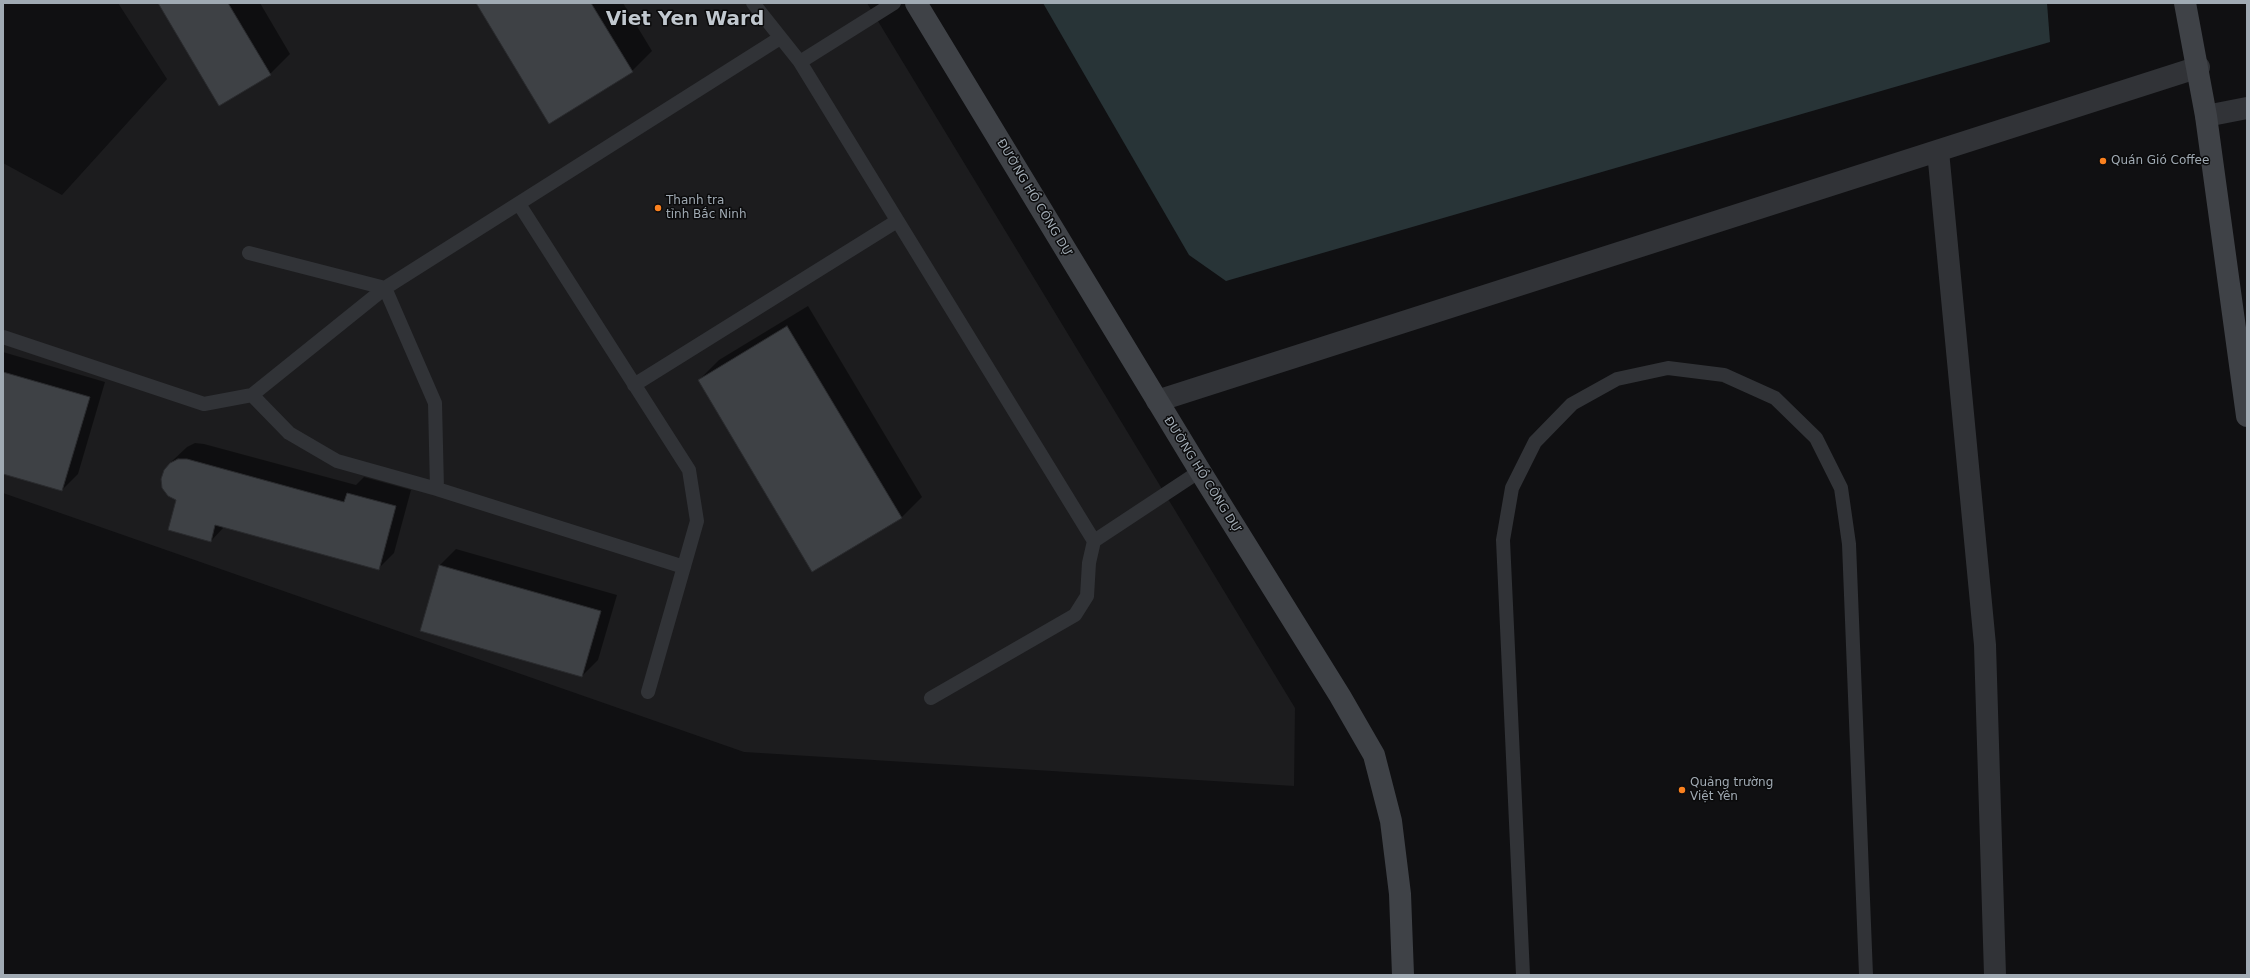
<!DOCTYPE html>
<html>
<head>
<meta charset="utf-8">
<style>
	body { margin:0 }
	#map { position:relative; width:2250px; height:978px; overflow:hidden; background:#101012; font-family:"DejaVu Sans",sans-serif }
	canvas { display:block }
	.frame { position:absolute; inset:0; border:4px solid #a0aab3; pointer-events:none }
</style>
</head>
<body>
<div id="map">
<canvas width="2250" height="978"></canvas>
<div class="frame"></div>
</div>
<script>
const ctx = document.querySelector('canvas').getContext('2d');
ctx.lineJoin = 'round';
function fillPath(path, color) { ctx.fillStyle = color; ctx.fill(path, 'evenodd'); }
const shape = rows => new Path2D(rows.map(r => 'M' + r).join(''));
function strokePath(path, color, width, dash) { ctx.strokeStyle = color; ctx.lineWidth = width; ctx.lineCap = dash ? 'butt' : 'round'; ctx.setLineDash(dash || []); ctx.stroke(path); }
function write(font, color, halo, rows, align = 'center') {
  ctx.font = font + ' "DejaVu Sans",sans-serif'; ctx.lineWidth = 3; ctx.setLineDash([]); ctx.textBaseline = 'middle'; ctx.strokeStyle = halo; ctx.fillStyle = color; for (const [text, x, y, turn = 0] of rows) {
    ctx.save(); ctx.translate(x, y); ctx.rotate((+turn || 0) * Math.PI / 180); ctx.textAlign = isNaN(turn) ? turn : align; if (halo) ctx.strokeText(text, 0, 0); ctx.fillText(text, 0, 0); ctx.restore();
  }
}
fillPath(shape([
	[118,3,867,3,1295,708,1294,786,744,752,3,493,3,163,62,195,167,79]
]), '#1c1c1e');
fillPath(shape([
	[1043,3,2047,3,2050,42,1226,281,1189,255]
]), '#283437');
fillPath(shape([
	[160,3,260,3,290,54,270,74],
	[477,3,623,3,652,51,632,71],
	[808,306,922,497,902,517,812,571,699,380,719,360],
	[3,352,105,382,78,474,62,490,3,473],
	[195,443,204,444,356,485,364,477,411,490,394,553,378,569,224,527,211,541,178,500,170,463,187,447],
	[456,549,617,595,598,660,582,676,421,631,440,565]
]), '#0007');
const building = shape([
	[158,3,228,3,271,75,219,106,158,3],
	[476,3,591,3,633,72,549,124,476,3],
	[787,326,902,518,812,572,698,380,787,326],
	[3,372,90,397,62,491,3,474,3,372],
	[178,459,187,459,344,502,347,493,396,506,379,570,215,525,211,542,168,530,176,500,168,496,162,488,161,479,164,470,170,463,178,459],
	[439,565,601,611,582,677,420,631,439,565]
]);
fillPath(building, '#3e4145');
strokePath(building, '#2a2b2e', 1);
strokePath(shape([
	[753,3,800,62,1094,541],
	[800,62,894,3],
	[519,204,689,470,697,521,648,692],
	[249,253,385,288,435,403,437,489],
	[3,337,204,404,252,395,385,288,780,38],
	[634,385,897,221],
	[252,395,289,433,337,461,437,489,684,567],
	[931,698,1075,615,1087,596,1089,563,1094,541,1200,471],
	[1523,975,1503,540,1512,488,1535,442,1572,404,1617,379,1668,368,1724,375,1775,398,1816,438,1841,488,1849,544,1866,975]
]), '#313337', 14);
strokePath(shape([
	[2206,116,2247,108],
	[1938,151,1985,645,1995,975],
	[1157,401,2199,67]
]), '#313337', 22);
strokePath(shape([
	[916,3,1200,471,1340,696,1374,755,1391,821,1400,894,1403,975],
	[2185,3,2206,116,2247,416]
]), '#3f4247', 22);
for (const [x, y, r, color] of [
	[2103,161,4,"#fa811f"],
	[658,208,4,"#fa811f"],
	[1682,790,4,"#fa811f"]
]) { const dot = new Path2D(); dot.arc(x, y, r, 0, 2 * Math.PI); ctx.fillStyle = color; ctx.fill(dot); strokePath(dot, '#0b0b0c', 1.5); }
write('12px', '#a0aab3', '#0b0b0c', [
	["Quán Gió Coffee",2111,161],
	["Thanh tra",666,201],
	["tỉnh Bắc Ninh",666,215],
	["Quảng trường",1690,783],
	["Việt Yên",1690,797]
], 'left');
write('12px', '#a0aab3', '#0b0b0c', [
	["ĐƯỜNG HỒ CÔNG DỰ",1034,198,59],
	["ĐƯỜNG HỒ CÔNG DỰ",1202,475,58]
]);
write('bold 20px', '#c1c8cf', '#0b0b0c', [
	["Viet Yen Ward",685,20]
]);
</script>
</body>
</html>
